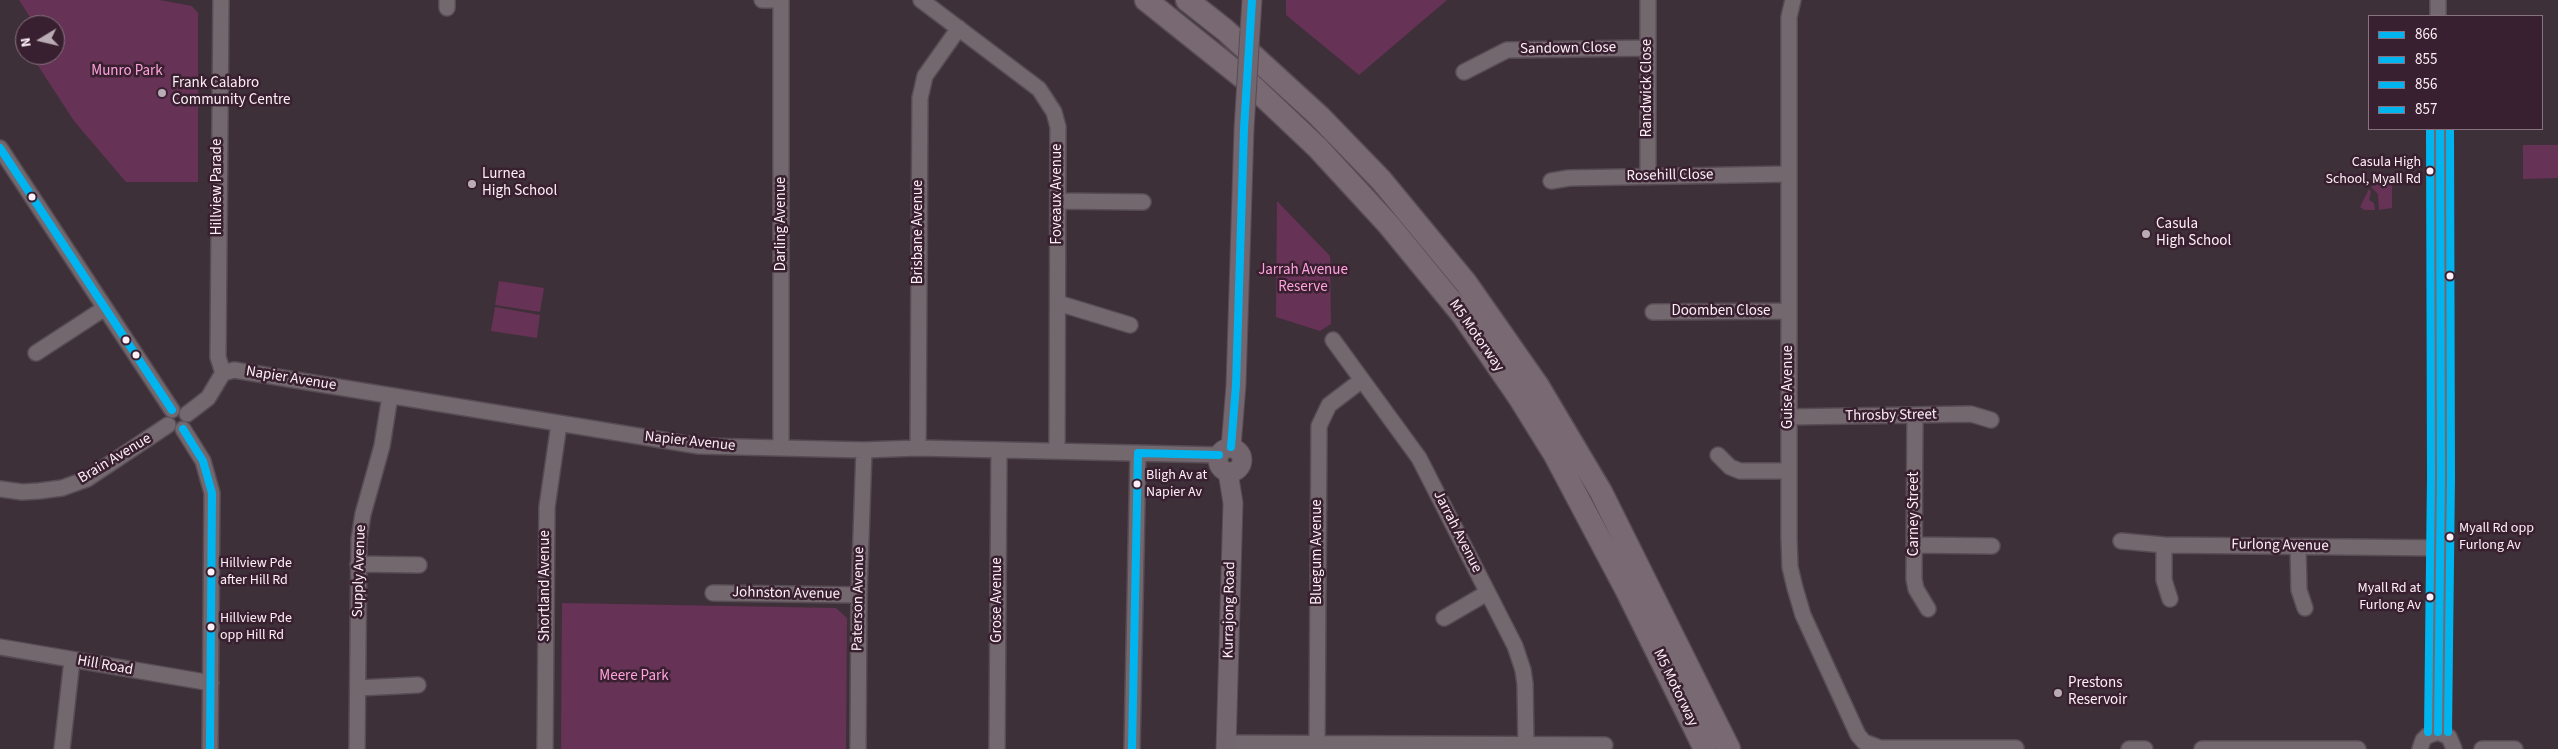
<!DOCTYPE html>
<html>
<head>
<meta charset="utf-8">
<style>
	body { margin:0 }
	#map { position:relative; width:2558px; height:749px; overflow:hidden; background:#3e3039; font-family:"Source Sans 3",sans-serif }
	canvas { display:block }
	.legend { position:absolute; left:2368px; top:15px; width:175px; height:115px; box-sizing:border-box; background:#392030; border:1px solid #877380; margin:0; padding:6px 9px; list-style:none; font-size:15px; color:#fdeff7 }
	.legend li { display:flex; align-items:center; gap:10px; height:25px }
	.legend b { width:25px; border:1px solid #877380 }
	.north { position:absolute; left:15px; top:15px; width:50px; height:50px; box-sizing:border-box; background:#392030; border:1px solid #877380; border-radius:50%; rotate:261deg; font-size:14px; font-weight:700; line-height:20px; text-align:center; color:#fdeff7 }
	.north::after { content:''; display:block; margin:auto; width:18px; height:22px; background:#baacb4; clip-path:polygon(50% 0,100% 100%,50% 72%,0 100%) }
</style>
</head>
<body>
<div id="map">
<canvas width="2558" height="749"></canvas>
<ul class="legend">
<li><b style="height:6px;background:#00b5ef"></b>866</li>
<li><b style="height:6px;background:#00b5ef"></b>855</li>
<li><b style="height:6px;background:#00b5ef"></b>856</li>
<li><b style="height:6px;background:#00b5ef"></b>857</li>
</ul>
<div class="north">N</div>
</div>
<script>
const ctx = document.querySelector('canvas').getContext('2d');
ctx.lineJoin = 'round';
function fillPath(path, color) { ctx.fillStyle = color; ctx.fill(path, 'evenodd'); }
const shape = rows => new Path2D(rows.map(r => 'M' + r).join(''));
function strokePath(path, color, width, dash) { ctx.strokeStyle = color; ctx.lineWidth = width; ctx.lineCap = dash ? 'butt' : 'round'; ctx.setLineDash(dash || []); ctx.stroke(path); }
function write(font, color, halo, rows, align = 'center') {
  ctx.font = font + ' "Source Sans 3",sans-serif'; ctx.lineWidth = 5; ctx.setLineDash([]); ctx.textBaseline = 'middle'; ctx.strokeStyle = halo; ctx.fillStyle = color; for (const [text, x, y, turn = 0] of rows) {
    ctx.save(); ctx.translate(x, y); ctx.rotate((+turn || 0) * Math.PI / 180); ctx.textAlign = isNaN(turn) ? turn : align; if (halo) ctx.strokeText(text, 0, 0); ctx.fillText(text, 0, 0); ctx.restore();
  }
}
fillPath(shape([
	[19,0,160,0,192,6,198,13,198,182,126,182,74,121,31,55,55,55,55,25,35,25],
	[1286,0,1447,0,1359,75,1286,15],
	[2523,145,2558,145,2558,178,2523,179],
	[2388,177,2392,177,2392,208,2379,210,2378,194,2371,187],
	[2369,189,2371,192,2369,200,2374,203,2375,210,2364,210,2360,207],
	[1277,201,1330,256,1331,324,1320,331,1276,317],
	[499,281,544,288,540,312,495,305],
	[495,307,540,315,537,338,491,331],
	[562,603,836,608,847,618,846,749,561,749]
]), '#663255');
const minor = shape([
	[221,0,218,357,223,373],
	[447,0,447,8],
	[762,0,781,0],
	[921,0,1039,89,1054,112,1058,127,1057,451],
	[1648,0,1648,177],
	[1793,0,1789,17,1789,538,1790,567,1795,588,1803,615,1858,735,1864,742,1880,748,2016,748],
	[2438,0,2438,16],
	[1464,72,1507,50,1648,48],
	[0,148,172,410],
	[1551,181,1569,178,1789,174],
	[1058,201,1143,202],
	[1058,303,1130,325],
	[1653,312,1789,311],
	[1333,340,1419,458,1515,646,1523,670,1525,684,1526,745],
	[36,353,105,308],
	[187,414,208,398,223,373,234,370,699,446,864,450,918,448,1219,455],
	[1915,416,1914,579,1916,589,1928,609],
	[1789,417,1971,414,1991,420],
	[183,429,203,461,212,493,210,749],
	[781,448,781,0],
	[918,448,920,98,925,76,959,28],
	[1718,455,1730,467,1740,471,1789,471],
	[0,489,22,492,39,491,62,488,87,479,168,425],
	[2121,541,2164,545,2440,548],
	[1914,545,1992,546],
	[2164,545,2164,580,2170,599],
	[2298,547,2299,590,2305,608],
	[358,564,419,565],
	[713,593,859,595],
	[1444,618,1487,593],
	[0,647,211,683],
	[358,688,418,685],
	[2438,732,2441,477,2440,129],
	[1227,743,1605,745],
	[1317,743,1319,426,1329,405,1362,380],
	[62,749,72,660],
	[357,749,359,539,363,514,382,446,390,396],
	[545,749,547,507,559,424],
	[858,749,859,595,864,450],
	[997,749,999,450],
	[1132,749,1138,453],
	[2129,749,2145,749],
	[2202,749,2358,749],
	[2420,749,2423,740,2427,736,2438,732,2449,737,2454,749],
	[2482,749,2515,749]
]);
const major = shape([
	[1250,31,1252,0],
	[1231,447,1236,385,1244,129],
	'1218 460a12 12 0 1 1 24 0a12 12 0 1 1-24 0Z',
	[1226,749,1233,503,1228,472]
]);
const highway = shape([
	[1146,0,1246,80,1318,148,1388,224,1462,314,1519,397,1555,455,1626,589,1705,749],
	[1187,0,1225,30,1319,116,1381,180,1466,283,1538,386,1601,492,1729,749]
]);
strokePath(minor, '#584c54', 18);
strokePath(major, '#584c54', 21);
strokePath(highway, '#584c54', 25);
strokePath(minor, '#74686f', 15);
strokePath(major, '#73666e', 19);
strokePath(highway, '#786972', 22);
const majorBridge = shape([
	[1244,129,1250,31]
]);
strokePath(majorBridge, '#584c54', 21, []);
strokePath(majorBridge, '#73666e', 19);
strokePath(shape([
	[0,148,172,410],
	[183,429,203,461,212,493,210,749],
	[1231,447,1236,385,1244,129,1252,0],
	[1138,453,1219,455],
	[1132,749,1138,453]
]), '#00b5ef', 8);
strokePath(shape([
	[2438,732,2441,477,2440,129]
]), '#00b5ef', 8);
strokePath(shape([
	[2448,732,2451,477,2450,129]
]), '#00b5ef', 8);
strokePath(shape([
	[2428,732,2431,477,2430,129]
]), '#00b5ef', 8);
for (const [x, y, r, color] of [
	[162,93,5,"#baacb4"],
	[2430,171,4.5,"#fdeff7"],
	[472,184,5,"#baacb4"],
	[32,197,4.5,"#fdeff7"],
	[2146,234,5,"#baacb4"],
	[2450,276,4.5,"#fdeff7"],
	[126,340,4.5,"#fdeff7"],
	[136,355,4.5,"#fdeff7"],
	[1137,484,4.5,"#fdeff7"],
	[2450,537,4.5,"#fdeff7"],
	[211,572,4.5,"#fdeff7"],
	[2430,597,4.5,"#fdeff7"],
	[211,627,4.5,"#fdeff7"],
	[2058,693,5,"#baacb4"]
]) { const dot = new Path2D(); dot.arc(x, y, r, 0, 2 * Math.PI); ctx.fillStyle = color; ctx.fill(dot); strokePath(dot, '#392030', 2); }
write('14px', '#fdeff7', '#392030', [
	["Casula High",2421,163,"right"],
	["School, Myall Rd",2421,180,"right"],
	["Bligh Av at",1146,476],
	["Napier Av",1146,493],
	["Myall Rd opp",2459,529],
	["Furlong Av",2459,546],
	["Hillview Pde",220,564],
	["after Hill Rd",220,581],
	["Myall Rd at",2421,589,"right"],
	["Furlong Av",2421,606,"right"],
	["Hillview Pde",220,619],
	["opp Hill Rd",220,636]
], 'left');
write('15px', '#fdeff7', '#392030', [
	["Sandown Close",1568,49,-1],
	["Randwick Close",1648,88,-90],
	["Rosehill Close",1670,176,-1],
	["Hillview Parade",218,187,-90],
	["Foveaux Avenue",1058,194,-90],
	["Darling Avenue",782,224,-90],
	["Brisbane Avenue",919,232,-90],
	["Doomben Close",1721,312],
	["M5 Motorway",1476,336,55],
	["Napier Avenue",291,379,9],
	["Guise Avenue",1789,387,-90],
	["Throsby Street",1891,416,-1],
	["Napier Avenue",690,442,6],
	["Brain Avenue",115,459,-31],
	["Carney Street",1915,514,-90],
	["Jarrah Avenue",1457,532,63],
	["Furlong Avenue",2280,546,1],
	["Bluegum Avenue",1318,552,-90],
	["Supply Avenue",360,571,-88],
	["Shortland Avenue",546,586,-90],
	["Johnston Avenue",786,594,1],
	["Paterson Avenue",859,599,-89],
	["Grose Avenue",998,600,-90],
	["Kurrajong Road",1230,610,-89],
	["Hill Road",105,666,10],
	["M5 Motorway",1675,688,64]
]);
write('15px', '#ffa2dd', '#392030', [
	["Munro Park",127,72],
	["Jarrah Avenue",1303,271],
	["Reserve",1303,288],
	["Meere Park",634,677]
]);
write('15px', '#fdeff7', '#392030', [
	["Frank Calabro",172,84],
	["Community Centre",172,101],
	["Lurnea",482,175],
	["High School",482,192],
	["Casula",2156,225],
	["High School",2156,242],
	["Prestons",2068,684],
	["Reservoir",2068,701]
], 'left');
</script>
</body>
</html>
